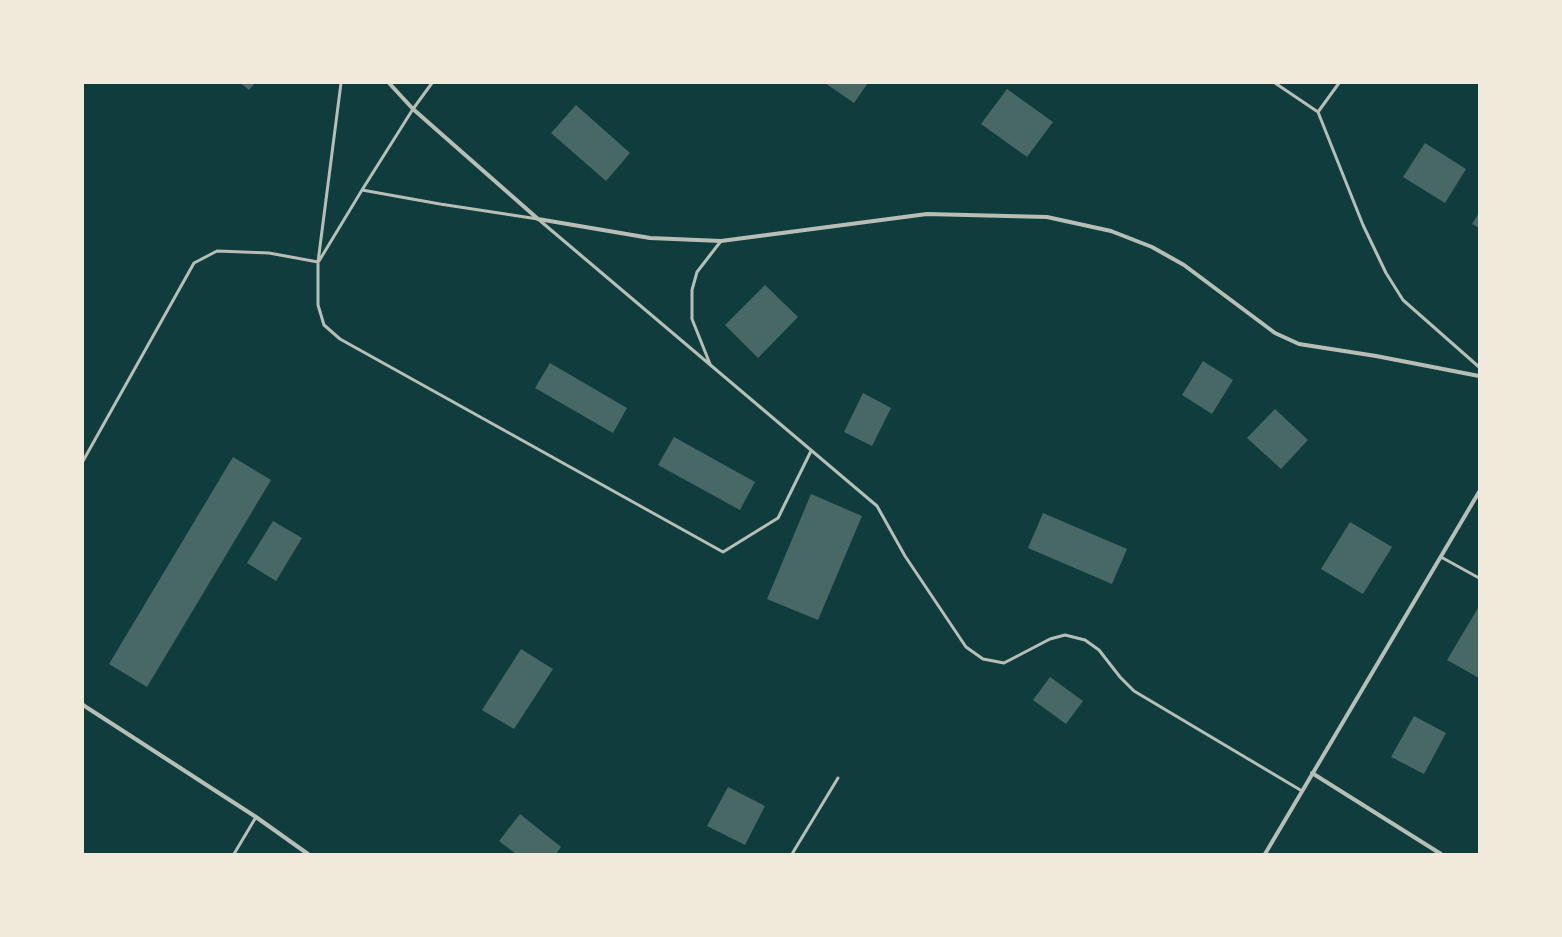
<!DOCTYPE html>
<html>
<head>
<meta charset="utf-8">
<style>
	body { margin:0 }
	#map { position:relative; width:1562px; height:937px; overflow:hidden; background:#0f3d3e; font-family:Raleway,sans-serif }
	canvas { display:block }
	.frame { position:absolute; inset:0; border:84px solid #f1e9da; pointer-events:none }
</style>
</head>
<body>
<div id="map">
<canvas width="1562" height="937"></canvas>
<div class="frame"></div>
</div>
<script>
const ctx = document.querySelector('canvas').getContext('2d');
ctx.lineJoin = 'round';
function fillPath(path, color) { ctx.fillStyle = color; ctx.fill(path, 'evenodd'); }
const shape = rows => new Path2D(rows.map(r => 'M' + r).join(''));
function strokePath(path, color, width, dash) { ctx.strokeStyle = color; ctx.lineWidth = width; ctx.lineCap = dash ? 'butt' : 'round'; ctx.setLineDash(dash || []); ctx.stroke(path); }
fillPath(shape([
	[240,83,255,83,249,90],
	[825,83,868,83,854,103],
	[1007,89,1053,122,1027,157,981,124],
	[576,105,630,153,606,181,551,133],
	[1425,143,1466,169,1445,203,1403,177],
	[1479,213,1479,228,1472,224],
	[765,285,798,317,758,358,725,325],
	[1203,361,1233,380,1212,414,1182,395],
	[550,363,627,408,613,433,535,388],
	[863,393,891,408,872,446,844,432],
	[1275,409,1308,440,1281,469,1247,438],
	[674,437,755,482,740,510,658,465],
	[233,457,271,480,147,687,109,664],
	[811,494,862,516,818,620,767,599],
	[1043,513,1127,549,1112,584,1028,548],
	[273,521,302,538,276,581,247,563],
	[1350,522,1392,547,1363,594,1321,569],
	[1478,608,1479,609,1479,678,1447,660],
	[521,649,553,669,514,729,482,710],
	[1050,677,1083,701,1066,724,1033,700],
	[1414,716,1446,733,1424,774,1391,757],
	[728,787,765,806,745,845,707,826],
	[520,814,561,847,556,854,516,854,499,841]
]), '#486865');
strokePath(shape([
	[341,83,318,262,318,305,324,325,340,339,723,552,778,518,811,451],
	[1275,83,1318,112,1363,225,1386,273,1403,300,1479,367],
	[1318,112,1339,83],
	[362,190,440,204,538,219,877,506,905,556,966,647,983,659,1004,663,1050,639,1065,635,1085,640,1099,650,1120,677,1134,691,1302,791],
	[319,261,362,190,413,109,432,83],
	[710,364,692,319,692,290,697,272,721,241],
	[83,461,194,263,217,251,269,253,318,262],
	[1441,557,1479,578],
	[234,854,256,817],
	[792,854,838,778]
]), '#b8beb3', 3);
strokePath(shape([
	[389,83,413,109,538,219,650,238,721,241,927,214,1047,217,1111,231,1152,247,1184,265,1275,333,1299,344,1376,356,1479,376],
	[83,705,256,817,308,854],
	[1312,773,1441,854],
	[1265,854,1479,492]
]), '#b8beb3', 4);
</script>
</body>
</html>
